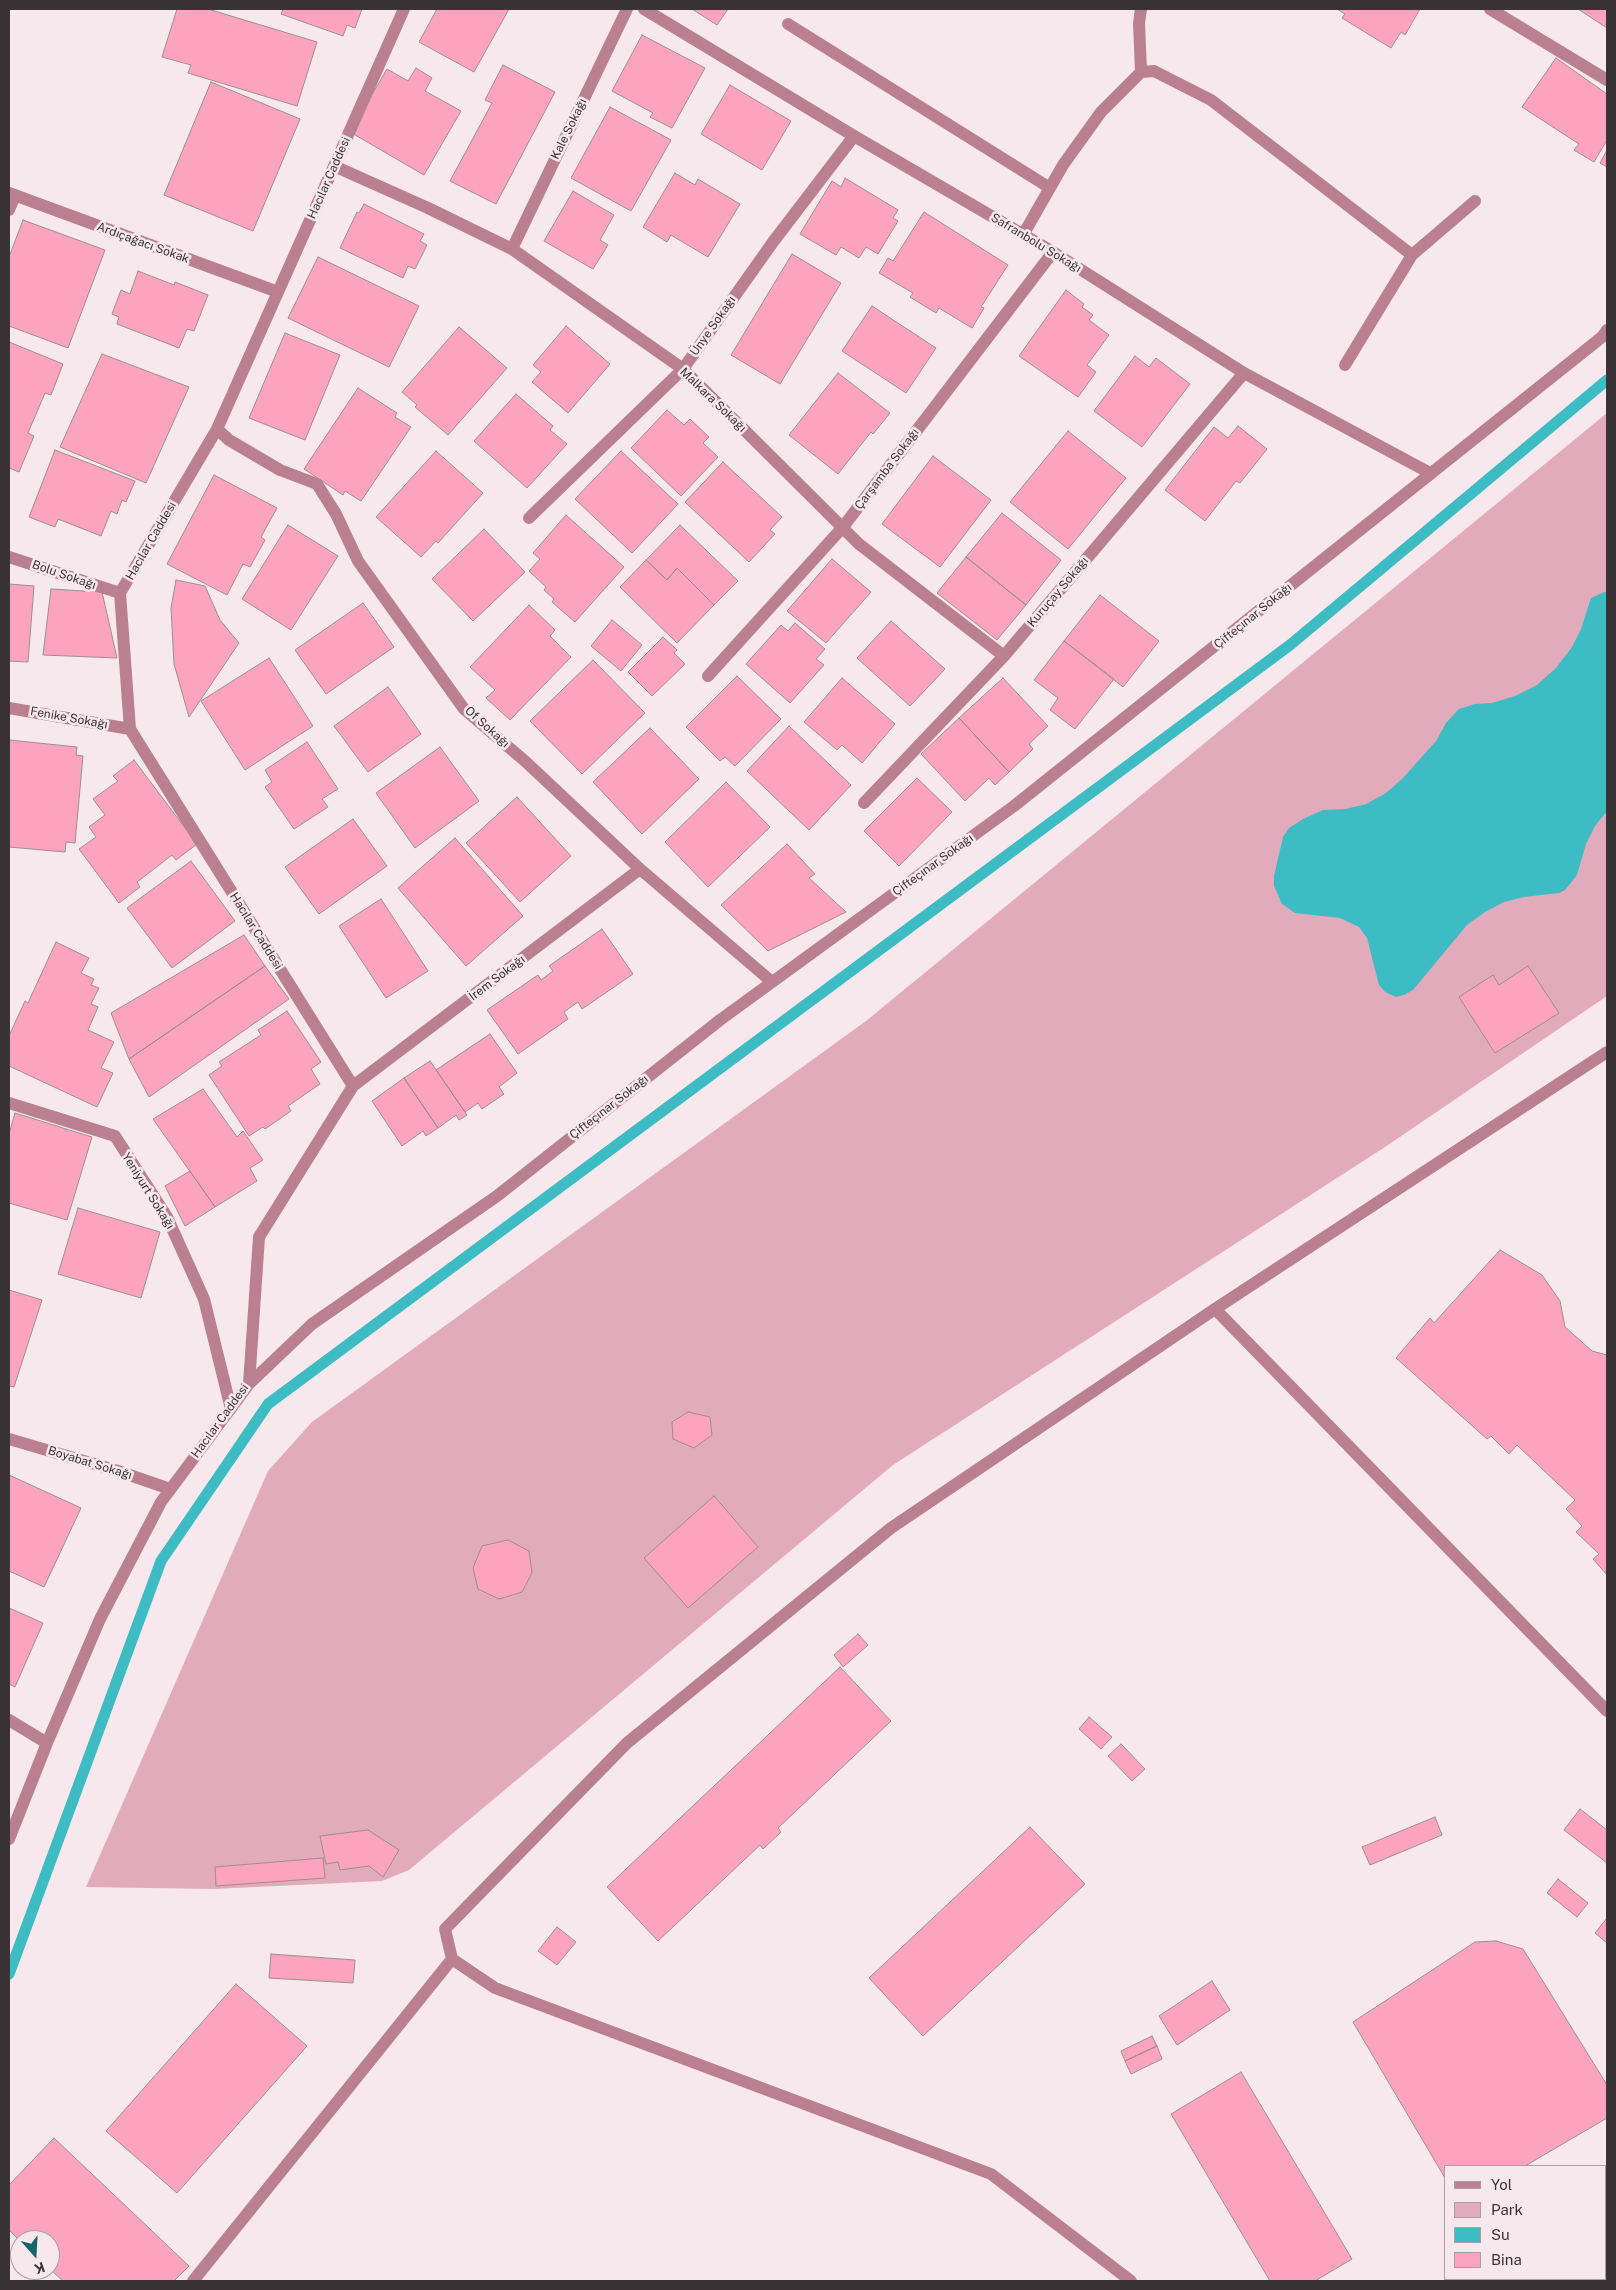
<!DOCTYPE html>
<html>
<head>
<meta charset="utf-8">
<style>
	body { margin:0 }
	#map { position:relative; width:1616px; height:2290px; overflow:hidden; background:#f6e8ec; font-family:"Public Sans",sans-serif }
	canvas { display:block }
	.frame { position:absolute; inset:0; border:10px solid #393335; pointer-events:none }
	.legend { position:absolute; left:1444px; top:2165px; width:162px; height:115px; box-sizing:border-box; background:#f6e8ec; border:1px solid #aaa0a3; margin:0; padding:6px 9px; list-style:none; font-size:15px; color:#393335 }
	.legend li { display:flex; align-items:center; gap:10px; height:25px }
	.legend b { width:25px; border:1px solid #aaa0a3 }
	.north { position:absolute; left:10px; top:2230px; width:50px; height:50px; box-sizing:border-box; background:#f6e8ec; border:1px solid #aaa0a3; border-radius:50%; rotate:161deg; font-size:14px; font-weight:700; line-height:20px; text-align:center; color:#393335 }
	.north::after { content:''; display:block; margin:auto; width:18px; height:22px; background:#146468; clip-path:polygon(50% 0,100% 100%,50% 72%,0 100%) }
</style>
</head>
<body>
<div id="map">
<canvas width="1616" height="2290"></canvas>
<div class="frame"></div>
<ul class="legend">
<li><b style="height:6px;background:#ba8092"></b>Yol</li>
<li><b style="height:14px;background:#e2abbb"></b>Park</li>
<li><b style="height:14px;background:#3dbcc4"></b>Su</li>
<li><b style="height:14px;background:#fca4bf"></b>Bina</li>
</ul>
<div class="north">K</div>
</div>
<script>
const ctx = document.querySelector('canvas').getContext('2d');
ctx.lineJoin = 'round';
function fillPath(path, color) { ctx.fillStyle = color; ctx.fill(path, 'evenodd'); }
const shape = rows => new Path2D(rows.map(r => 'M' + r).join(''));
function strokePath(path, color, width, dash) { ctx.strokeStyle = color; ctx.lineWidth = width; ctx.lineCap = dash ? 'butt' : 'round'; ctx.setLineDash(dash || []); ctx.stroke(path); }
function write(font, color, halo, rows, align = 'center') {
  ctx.font = font + ' "Public Sans",sans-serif'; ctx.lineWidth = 5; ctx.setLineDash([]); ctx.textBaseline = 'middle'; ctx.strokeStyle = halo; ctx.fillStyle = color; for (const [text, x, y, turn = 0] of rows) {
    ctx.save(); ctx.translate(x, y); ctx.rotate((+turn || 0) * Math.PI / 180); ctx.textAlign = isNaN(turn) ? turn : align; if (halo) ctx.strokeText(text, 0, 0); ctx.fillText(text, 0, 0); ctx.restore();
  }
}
fillPath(shape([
	[1607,413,1607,996,1388,1145,893,1465,409,1870,382,1881,214,1889,86,1887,268,1471,312,1422,866,1021]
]), '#e2abbb');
fillPath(shape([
	[1607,591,1607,811,1595,826,1586,844,1577,875,1565,890,1559,893,1524,897,1504,902,1485,912,1467,925,1413,990,1404,995,1396,997,1385,992,1379,985,1367,938,1359,927,1340,918,1295,913,1282,904,1274,886,1274,876,1283,837,1289,828,1303,819,1323,810,1346,809,1366,804,1386,793,1403,778,1436,741,1446,723,1459,709,1475,704,1492,703,1515,696,1537,685,1556,668,1572,647,1581,629,1591,598]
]), '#3dbcc4');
strokePath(shape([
	[9,1974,161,1561,268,1404,1290,645,1607,380]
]), '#3dbcc4', 11);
const building = shape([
	[177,9,208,9,317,42,297,106,188,73,191,65,162,57,177,9],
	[283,9,362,9,355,28,347,25,343,36,281,14,283,9],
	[437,9,509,9,474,72,419,42,437,9],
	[692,9,728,9,717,25,692,9],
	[1337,9,1420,9,1405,35,1401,32,1391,48,1342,18,1345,14,1337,9],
	[1578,9,1607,9,1607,28,1578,9],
	[642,35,705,68,672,128,650,117,653,113,612,91,642,35],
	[1556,58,1607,94,1607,140,1594,162,1574,150,1579,144,1522,107,1556,58],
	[503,65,555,92,496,204,450,181,492,103,485,100,503,65],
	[416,68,432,78,425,91,461,111,424,175,350,132,387,69,408,81,416,68],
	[211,82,300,119,253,231,164,195,211,82],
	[730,85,791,121,762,170,701,134,730,85],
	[610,107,671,140,631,211,571,178,610,107],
	[1607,150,1607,167,1600,163,1607,150],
	[675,173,695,185,698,179,740,204,708,257,671,235,667,242,643,227,675,173],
	[845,178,898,210,893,218,898,221,878,254,866,247,859,258,841,247,836,255,800,234,832,181,841,187,845,178],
	[573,191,614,215,600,240,608,245,593,269,544,241,573,191],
	[364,204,424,234,420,241,427,245,415,269,408,266,403,278,340,248,357,212,359,213,364,204],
	[924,212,1008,265,981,307,984,308,972,328,939,308,936,313,910,297,913,293,879,273,888,258,893,261,924,212],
	[23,220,105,250,68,348,9,326,9,257,23,220],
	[792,254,841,283,780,384,731,355,792,254],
	[318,257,419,306,389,367,288,318,318,257],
	[138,271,174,285,175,282,208,295,194,331,187,329,179,348,117,324,119,317,112,314,121,290,130,294,138,271],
	[1066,290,1084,304,1082,307,1093,315,1089,320,1109,335,1087,365,1096,372,1078,397,1019,356,1066,290],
	[872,306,936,348,906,393,842,351,872,306],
	[566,326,610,364,568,413,532,382,541,372,533,365,566,326],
	[459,327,507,368,448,435,415,407,417,405,402,392,459,327],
	[285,333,340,355,305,440,249,418,285,333],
	[9,342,63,364,51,395,45,393,28,433,34,436,19,472,9,468,9,342],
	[102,354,189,387,146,483,60,447,102,354],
	[1135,356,1149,367,1156,358,1190,384,1142,447,1094,411,1135,356],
	[838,373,890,413,873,434,871,432,838,474,789,435,838,373],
	[358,388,397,413,395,417,411,427,361,501,345,491,343,495,304,469,358,388],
	[516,394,553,426,550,430,567,444,527,488,474,441,516,394],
	[667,410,684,425,690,419,709,437,703,443,718,457,681,496,631,448,667,410],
	[1238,426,1267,449,1240,483,1236,481,1205,521,1165,490,1214,427,1228,438,1238,426],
	[1068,431,1126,478,1068,549,1010,502,1068,431],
	[55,450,135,481,126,502,122,500,117,514,111,511,101,536,58,519,55,527,29,517,55,450],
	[436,451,483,493,438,543,436,541,421,557,376,517,436,451],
	[621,451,678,504,632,553,575,499,621,451],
	[933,456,991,500,940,567,882,524,933,456],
	[723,462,782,517,770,530,775,534,749,562,685,502,723,462],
	[214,475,277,508,261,537,265,540,250,567,243,564,227,595,167,564,214,475],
	[1002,513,1061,560,1026,605,966,557,1002,513],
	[566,515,624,567,575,622,552,602,554,599,544,590,546,587,529,571,540,559,533,553,566,515],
	[288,525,338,556,291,630,242,599,288,525],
	[680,525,738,581,714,605,677,568,667,580,646,560,680,525],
	[484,529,525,572,473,621,432,579,484,529],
	[966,557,1026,605,997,640,937,593,966,557],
	[832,559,871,592,826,643,787,611,832,559],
	[646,560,667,580,677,568,714,605,677,643,620,587,646,560],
	[176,580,205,586,220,620,239,643,189,717,174,664,171,608,176,580],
	[9,584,34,586,28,662,9,661,9,584],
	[51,589,102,592,117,658,43,655,51,589],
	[1100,595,1159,641,1123,687,1064,641,1100,595],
	[363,603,394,647,326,694,295,650,363,603],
	[529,605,555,630,550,636,571,657,510,720,486,698,495,690,470,667,529,605],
	[612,620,642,645,621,671,591,646,612,620],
	[891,621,945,669,910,706,857,658,891,621],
	[795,623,825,649,816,659,824,665,790,703,746,664,781,625,788,631,795,623],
	[663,637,677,650,674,653,685,664,652,696,628,672,663,637],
	[1064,641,1114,679,1075,729,1050,710,1058,698,1034,680,1064,641],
	[269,658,313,726,245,770,201,701,269,658],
	[593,660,645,713,582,774,530,721,593,660],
	[737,676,781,719,735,766,725,757,720,761,686,727,737,676],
	[842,678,895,724,862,763,842,745,837,750,804,722,842,678],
	[1003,678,1048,726,1029,744,1033,749,1009,772,959,718,1003,678],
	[388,687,421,734,368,772,334,726,388,687],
	[959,718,1009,772,995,785,989,778,965,801,921,754,959,718],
	[789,726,851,785,809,830,747,771,789,726],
	[650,728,699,779,642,834,593,782,650,728],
	[9,740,77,747,76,755,83,756,75,843,66,842,65,852,9,847,9,740],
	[307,742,338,789,322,799,328,807,294,829,265,787,272,782,265,770,307,742],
	[440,747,479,801,415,848,376,793,440,747],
	[134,760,197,844,176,860,172,855,137,882,140,887,119,903,79,849,96,837,89,827,105,815,93,799,118,781,113,776,134,760],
	[917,778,952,812,899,866,864,831,917,778],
	[726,782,770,827,708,887,665,842,726,782],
	[517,797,571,856,520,902,466,843,517,797],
	[353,819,387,866,319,914,285,867,353,819],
	[455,838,523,916,466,966,398,888,455,838],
	[787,844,815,874,809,878,846,912,768,951,721,905,787,844],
	[191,861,235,921,172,968,127,908,191,861],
	[381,899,428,971,386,998,339,926,381,899],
	[602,929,633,974,582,1009,578,1002,564,1012,568,1019,518,1054,487,1010,538,975,541,980,553,971,549,966,602,929],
	[244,935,265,966,129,1059,111,1013,244,935],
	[56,942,89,958,81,973,94,979,91,985,99,988,91,1004,98,1007,88,1030,114,1042,101,1068,113,1073,97,1107,9,1066,9,1036,25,1001,28,1003,56,942],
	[265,966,289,999,149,1097,129,1059,265,966],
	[1528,966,1559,1013,1495,1053,1459,997,1493,975,1499,985,1528,966],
	[287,1011,321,1062,311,1069,320,1084,288,1106,291,1111,265,1129,263,1127,249,1136,209,1075,222,1066,219,1062,261,1035,258,1030,287,1011],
	[490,1034,517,1073,499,1087,504,1094,482,1109,478,1103,465,1112,436,1070,490,1034],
	[430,1061,467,1115,459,1120,456,1115,438,1128,404,1078,430,1061],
	[404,1078,438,1128,426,1136,423,1131,402,1146,372,1101,404,1078],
	[203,1089,237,1137,243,1131,263,1160,250,1168,257,1181,215,1207,153,1119,203,1089],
	[15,1113,92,1137,67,1220,9,1203,9,1134,15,1113],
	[190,1171,215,1207,185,1226,165,1186,190,1171],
	[78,1208,160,1232,141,1298,58,1274,78,1208],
	[1500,1250,1542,1275,1560,1301,1565,1327,1592,1351,1607,1355,1607,1575,1593,1559,1599,1554,1576,1532,1582,1526,1566,1509,1575,1500,1517,1445,1509,1454,1491,1436,1487,1439,1396,1358,1430,1318,1434,1323,1500,1250],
	[9,1290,42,1300,14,1387,9,1386,9,1290],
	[688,1412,710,1417,712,1435,694,1448,673,1439,672,1422,688,1412],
	[9,1475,81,1508,44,1587,9,1571,9,1475],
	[714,1496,758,1547,688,1608,644,1558,714,1496],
	[508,1540,529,1551,532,1573,522,1592,499,1599,478,1589,473,1568,482,1546,508,1540],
	[9,1608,43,1623,15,1687,9,1684,9,1608],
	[858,1634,868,1645,843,1667,834,1655,858,1634],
	[840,1667,891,1721,778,1828,781,1832,763,1849,760,1845,658,1941,607,1887,840,1667],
	[1089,1717,1112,1737,1101,1749,1079,1729,1089,1717],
	[1121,1744,1145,1769,1132,1781,1108,1756,1121,1744],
	[1580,1809,1607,1830,1607,1863,1564,1830,1580,1809],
	[1435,1817,1442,1835,1370,1865,1362,1847,1435,1817],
	[1030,1827,1085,1884,923,2036,869,1978,1030,1827],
	[368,1830,399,1850,383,1877,369,1866,340,1870,338,1862,326,1864,320,1836,368,1830],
	[323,1858,325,1878,216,1886,215,1867,323,1858],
	[1558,1879,1588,1903,1577,1917,1547,1893,1558,1879],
	[1607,1918,1607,1943,1595,1933,1607,1918],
	[557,1927,576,1942,557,1965,538,1951,557,1927],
	[1496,1941,1523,1949,1607,2085,1607,2118,1525,2166,1445,2166,1445,2178,1353,2022,1475,1942,1496,1941],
	[271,1954,355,1960,353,1983,269,1978,271,1954],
	[1212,1981,1230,2010,1177,2045,1159,2016,1212,1981],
	[236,1984,307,2046,177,2193,106,2131,236,1984],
	[1152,2036,1157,2046,1125,2061,1121,2051,1152,2036],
	[1157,2046,1162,2059,1131,2074,1125,2061,1157,2046],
	[1241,2072,1352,2259,1315,2281,1270,2281,1171,2114,1241,2072],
	[54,2138,189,2266,174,2281,63,2281,50,2269,50,2240,20,2241,9,2230,9,2185,54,2138]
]);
fillPath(building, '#fca4bf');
strokePath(building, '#9b8e91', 1);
strokePath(shape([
	[644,9,854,136,1053,252,1244,373,1430,473],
	[1141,9,1139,23,1141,72],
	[1490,9,1607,80],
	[788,24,1050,188],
	[334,166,428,208,512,249,683,369,859,544,1004,656],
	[9,193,278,292],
	[9,210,15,196],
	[1023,235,1063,165,1101,112,1141,72,1154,71,1211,100,1412,255],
	[512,249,627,9],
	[1345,365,1412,255,1475,201],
	[217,429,229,440,280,470,317,484,336,514,358,561,464,709,526,762,640,869,772,982],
	[529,518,683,369,773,242,854,136],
	[9,557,120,593],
	[708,676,843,527,1053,252],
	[9,708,130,729],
	[864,803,1004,656,1244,373],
	[353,1086,640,869],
	[9,1103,115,1136,167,1217,204,1299,231,1409],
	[1215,1309,1607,1711],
	[249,1384,259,1237,353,1086,130,729,120,593,217,429,404,9],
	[9,1439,118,1471,170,1489],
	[9,1720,47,1743],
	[9,1839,47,1743,100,1619,161,1502,249,1384,312,1324,497,1196,720,1020,1014,806,1602,337,1607,330],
	[193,2281,452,1959],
	[1131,2281,991,2174,495,1988,452,1959,445,1929,627,1743,891,1528,1215,1309,1607,1052]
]), '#ba8092', 12);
write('12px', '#393335', '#f6e8ec', [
	["Kale Sokağı",569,129,-64],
	["Hacılar Caddesi",329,178,-66],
	["Ardıçağacı Sokak",143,243,20],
	["Safranbolu Sokağı",1036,243,31],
	["Ünye Sokağı",713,326,-55],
	["Malkara Sokağı",713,400,44],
	["Çarşamba Sokağı",887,469,-53],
	["Hacılar Caddesi",151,541,-60],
	["Bolu Sokağı",64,575,19],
	["Kuruçay Sokağı",1058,592,-50],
	["Çifteçınar Sokağı",1253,616,-39],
	["Fenike Sokağı",69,718,10],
	["Of Sokağı",487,727,42],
	["Çifteçınar Sokağı",933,865,-36],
	["Hacılar Caddesi",256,931,58],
	["İrem Sokağı",497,978,-37],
	["Çifteçınar Sokağı",609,1107,-38],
	["Yeniyurt Sokağı",148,1191,58],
	["Hacılar Caddesi",220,1421,-54],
	["Boyabat Sokağı",90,1463,17]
]);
</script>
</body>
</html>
